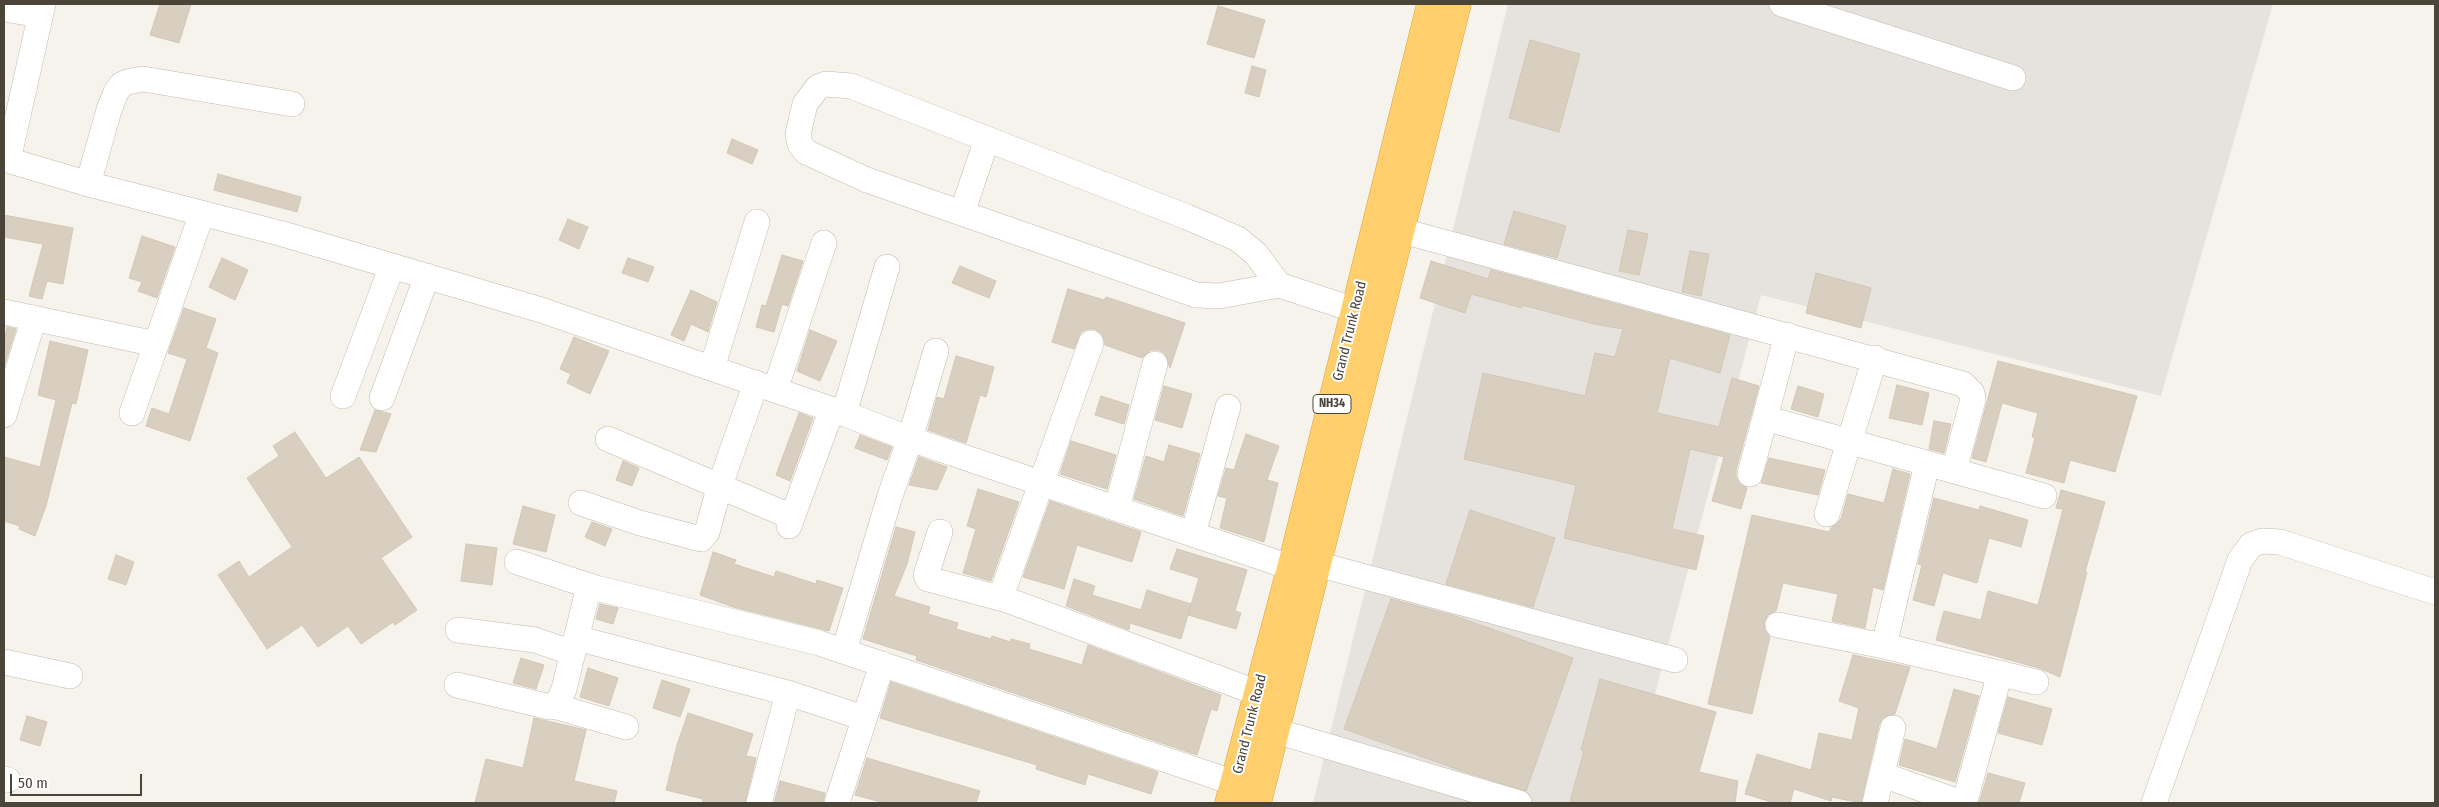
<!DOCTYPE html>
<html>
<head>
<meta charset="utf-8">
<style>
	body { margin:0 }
	#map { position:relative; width:2439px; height:807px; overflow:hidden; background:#f6f3ec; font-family:"Fira Sans Condensed",sans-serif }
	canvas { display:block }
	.frame { position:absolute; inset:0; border:5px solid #4b4439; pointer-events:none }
	.scale { position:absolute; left:10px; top:774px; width:132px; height:22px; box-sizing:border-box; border:2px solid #4b4439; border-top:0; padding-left:6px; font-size:15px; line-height:18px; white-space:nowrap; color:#4b4439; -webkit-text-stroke:4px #fff; paint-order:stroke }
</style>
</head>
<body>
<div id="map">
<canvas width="2439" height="807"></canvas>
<div class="frame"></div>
<div class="scale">50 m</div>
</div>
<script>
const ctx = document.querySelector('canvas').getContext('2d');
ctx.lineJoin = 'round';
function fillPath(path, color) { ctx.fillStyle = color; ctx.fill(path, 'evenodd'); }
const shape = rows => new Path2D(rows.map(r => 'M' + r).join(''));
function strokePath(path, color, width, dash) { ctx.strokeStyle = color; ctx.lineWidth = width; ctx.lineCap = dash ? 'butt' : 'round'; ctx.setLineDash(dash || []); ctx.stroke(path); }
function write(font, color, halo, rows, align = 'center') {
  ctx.font = font + ' "Fira Sans Condensed",sans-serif'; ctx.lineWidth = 4; ctx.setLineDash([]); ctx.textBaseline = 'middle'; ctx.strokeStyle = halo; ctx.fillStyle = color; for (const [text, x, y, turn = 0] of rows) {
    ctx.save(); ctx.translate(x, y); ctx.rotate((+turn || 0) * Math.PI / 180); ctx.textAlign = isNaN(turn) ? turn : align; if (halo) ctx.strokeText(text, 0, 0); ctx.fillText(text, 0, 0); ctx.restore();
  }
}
fillPath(shape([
	[1508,4,2273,4,2161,396,1761,295,1626,803,1313,803]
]), '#e6e2dd');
const building = shape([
	[160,4,191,4,179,43,150,35,160,4],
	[1218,6,1265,20,1254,58,1207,44,1218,6],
	[1530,40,1580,54,1559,132,1509,118,1530,40],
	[1252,66,1266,70,1259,97,1245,93,1252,66],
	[732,139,758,150,752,164,727,153,732,139],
	[218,174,301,197,297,212,214,190,218,174],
	[1514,211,1566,226,1557,258,1504,244,1514,211],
	[4,215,73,228,63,284,47,281,42,299,29,296,43,244,4,237,4,215],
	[568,219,588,227,579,249,559,240,568,219],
	[1628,230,1648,234,1639,275,1619,271,1628,230],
	[142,236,175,247,157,298,138,291,142,282,129,278,142,236],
	[1690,251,1709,254,1701,296,1682,292,1690,251],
	[782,255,803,261,788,306,782,304,774,332,756,327,762,305,766,306,782,255],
	[222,258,248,270,235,300,209,287,222,258],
	[628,258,654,267,648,282,622,273,628,258],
	[1431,261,1488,279,1491,270,1730,335,1720,373,1670,358,1657,413,1719,427,1732,378,1759,386,1736,470,1736,477,1740,484,1747,488,1741,509,1712,501,1724,457,1690,449,1672,529,1704,536,1696,570,1564,538,1576,485,1464,459,1483,373,1585,396,1595,353,1615,357,1623,329,1594,324,1522,305,1522,308,1471,294,1465,313,1420,298,1431,261],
	[960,266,996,281,989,298,952,283,960,266],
	[1816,273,1871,288,1861,328,1806,313,1816,273],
	[1068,289,1104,300,1106,297,1185,323,1170,368,1165,354,1159,350,1151,350,1142,358,1105,345,1102,334,1095,329,1088,329,1081,332,1074,349,1052,342,1068,289],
	[691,290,717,302,708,332,691,324,684,341,671,335,691,290],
	[184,308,216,319,206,348,218,353,190,441,146,426,152,408,169,414,187,359,168,353,184,308],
	[7,327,16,329,4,367,4,343,7,327],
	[810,330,837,341,820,381,797,371,810,330],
	[574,337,609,351,590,394,567,383,571,374,560,369,574,337],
	[50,341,88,350,76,404,72,403,46,506,35,536,19,529,20,526,4,521,4,457,40,467,56,400,38,395,50,341],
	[956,356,994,367,986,397,980,395,966,443,928,430,937,397,944,399,956,356],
	[1998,361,2137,396,2115,472,2070,460,2064,483,2026,473,2035,438,2032,437,2038,413,2002,403,1986,462,1972,458,1998,361],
	[1897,385,1929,393,1922,425,1889,418,1897,385],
	[1164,386,1192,394,1182,428,1155,420,1164,386],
	[1798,386,1824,394,1818,417,1791,409,1798,386],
	[1101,396,1129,405,1124,424,1095,415,1101,396],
	[375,410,391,414,376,452,360,450,375,410],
	[799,413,813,418,790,481,776,475,799,413],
	[1934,421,1951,424,1944,453,1929,449,1934,421],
	[295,432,326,478,359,457,412,537,381,558,417,610,395,625,393,622,361,644,348,626,318,647,302,625,267,649,218,575,239,561,249,577,292,547,247,478,279,456,273,446,295,432],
	[1246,434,1279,446,1267,480,1278,483,1264,542,1220,528,1227,498,1218,496,1226,468,1234,470,1246,434],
	[860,435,892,447,887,460,855,448,860,435],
	[1071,441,1116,455,1107,489,1060,474,1071,441],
	[1169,445,1200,454,1183,516,1134,499,1146,456,1164,462,1169,445],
	[919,457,947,467,937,490,909,485,919,457],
	[1769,458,1825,470,1818,495,1761,483,1769,458],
	[623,461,639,468,632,486,616,480,623,461],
	[1893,469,1910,474,1883,590,1873,587,1865,628,1832,621,1838,594,1783,583,1776,611,1768,615,1764,622,1765,630,1770,637,1752,714,1708,704,1752,515,1829,532,1831,528,1841,519,1848,494,1884,503,1893,469],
	[978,489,1019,502,991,581,963,573,976,529,967,526,978,489],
	[2061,490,2105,502,2085,572,2087,572,2060,677,2039,668,1936,640,1944,611,1981,620,1988,591,2038,605,2063,509,2056,508,2061,490],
	[1934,498,1979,510,1980,506,2028,520,2021,547,1989,538,1977,583,1943,573,1934,606,1913,600,1922,565,1918,564,1934,498],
	[1050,501,1141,532,1132,562,1077,545,1064,589,1023,577,1050,501],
	[523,506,555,515,546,552,513,544,523,506],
	[1470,510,1555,538,1533,607,1446,584,1470,510],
	[592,522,612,529,605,546,585,537,592,522],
	[896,527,915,532,907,564,894,596,930,607,928,614,958,623,956,629,991,639,992,636,1010,642,1011,639,1030,644,1029,649,1082,665,1088,645,1221,695,1217,711,1211,709,1197,755,916,660,917,656,863,639,896,527],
	[466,544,497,548,492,585,461,581,466,544],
	[1177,549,1247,570,1235,611,1241,613,1236,629,1188,615,1199,578,1170,569,1177,549],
	[713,552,736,560,734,564,774,577,776,571,816,584,817,580,843,588,829,631,733,607,700,595,713,552],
	[116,555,134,562,126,585,108,579,116,555],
	[1074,579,1095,586,1092,595,1141,610,1147,590,1191,604,1181,639,1130,623,1129,630,1066,606,1074,579],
	[1391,599,1455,616,1573,658,1526,791,1462,771,1344,729,1391,599],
	[600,604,618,608,613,624,596,619,600,604],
	[1853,655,1910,667,1895,714,1883,718,1879,725,1861,803,1832,797,1831,801,1794,789,1790,803,1775,803,1745,794,1757,754,1811,770,1819,733,1852,740,1859,708,1839,701,1853,655],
	[521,658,544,665,536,689,513,683,521,658],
	[588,668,618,678,609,706,580,697,588,668],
	[1600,679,1716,712,1699,772,1738,781,1735,803,1578,803,1570,801,1584,751,1581,750,1600,679],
	[662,680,690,689,680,717,653,708,662,680],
	[891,682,1158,772,1151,794,1088,774,1085,785,1036,769,1037,765,880,718,891,682],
	[1954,689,1979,696,1955,782,1899,765,1905,739,1937,749,1954,689],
	[2008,697,2052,709,2042,745,1998,733,2008,697],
	[688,713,753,734,746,756,756,758,745,803,702,803,703,799,666,790,677,745,688,713],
	[27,716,47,722,40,746,20,740,27,716],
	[534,718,586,730,574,781,617,791,614,803,475,803,486,759,523,768,534,718],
	[867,758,980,791,976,803,885,803,855,795,867,758],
	[1988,773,2025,783,2019,803,1979,803,1988,773],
	[780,781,825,793,823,803,774,803,780,781]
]);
fillPath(building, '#d8cfc1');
strokePath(building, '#d3c7b4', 1);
const minor = shape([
	[1782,4,2013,78],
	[4,9,40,15],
	[4,159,92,185,283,234,541,310,848,415,910,439,1290,567],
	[8,160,43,4],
	[88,184,109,110,116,92,121,85,127,82,143,79,292,104],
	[962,213,987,139],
	[1399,230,1963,384,1972,393,1973,399,1954,471],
	[1279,285,1256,254,1238,239,1187,217,851,86,826,84,818,87,805,104,798,134,800,144,806,152,819,158,867,180,1196,295,1219,296,1279,285,1355,310],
	[4,312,156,344],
	[1091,343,1004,588,1003,596,1010,601,1258,693],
	[712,368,757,222],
	[775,390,824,243],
	[343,396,392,266],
	[382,398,427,276],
	[132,413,202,213],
	[844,414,887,267],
	[4,415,34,318],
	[1765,418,2044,496],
	[608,439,792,517],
	[1750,474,1787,335],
	[581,503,640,523,701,539,707,532,720,485,756,383],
	[1117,508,1155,364],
	[1827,514,1875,358],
	[789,526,832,409],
	[940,532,926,575,928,579,1007,600],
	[1193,534,1228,407],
	[517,562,596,588,819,643,1235,783],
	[1317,564,1675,660],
	[1778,625,1884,646,2036,682],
	[458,630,535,640,573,653],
	[576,638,788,693,864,718],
	[1884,646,1927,464],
	[844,651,889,499,910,439,936,351],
	[4,662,70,676],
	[457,685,550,707,557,706,564,689,589,586],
	[554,706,626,727],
	[1276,731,1519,803],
	[1883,775,1956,801,1966,797,2000,673],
	[4,779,8,780],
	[759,803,788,693],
	[837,803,882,664],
	[1875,803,1893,728],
	[2154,803,2240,560,2251,545,2262,541,2280,542,2435,592]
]);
const highway = shape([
	[1229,803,1294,557,1431,4],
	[1257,803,1457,4]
]);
strokePath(minor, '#c2bbae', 26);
strokePath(highway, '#e0a43c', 29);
strokePath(minor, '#fff', 25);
strokePath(highway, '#ffcf6e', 28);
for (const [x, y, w] of [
	[1332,404,38]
]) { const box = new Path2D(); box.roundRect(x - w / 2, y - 9.5, w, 19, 4); ctx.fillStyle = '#fff'; ctx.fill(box); strokePath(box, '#4b4439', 1); }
write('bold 12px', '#4b4439', null, [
	["NH34",1332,404]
]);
write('14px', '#4b4439', '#fff', [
	["Grand Trunk Road",1350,331,-76],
	["Grand Trunk Road",1250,724,-76]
]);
</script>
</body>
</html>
